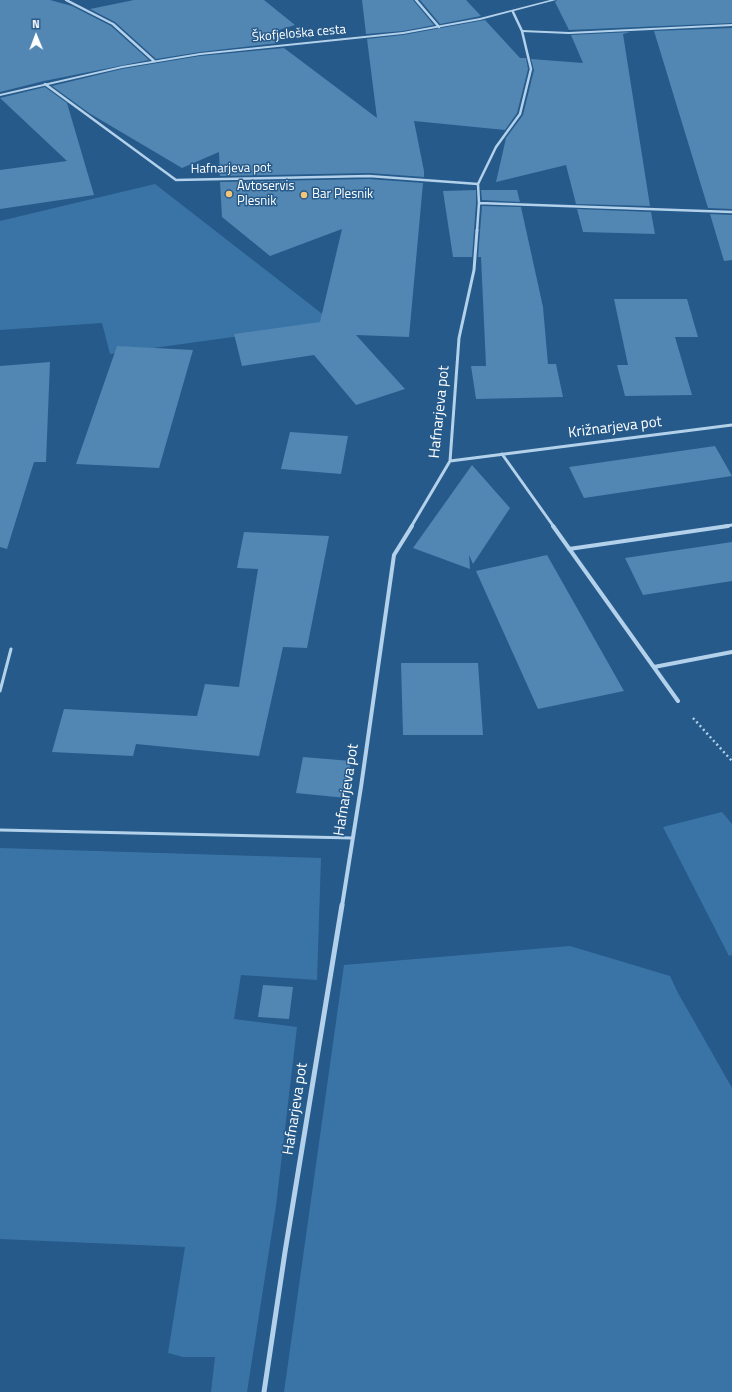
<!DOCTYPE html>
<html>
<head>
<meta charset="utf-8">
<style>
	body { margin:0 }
	#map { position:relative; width:732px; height:1392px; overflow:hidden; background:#265a8a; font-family:"Titillium Web",sans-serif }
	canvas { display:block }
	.north { position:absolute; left:16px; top:16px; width:40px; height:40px; -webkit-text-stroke:3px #265a8a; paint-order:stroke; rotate:359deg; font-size:11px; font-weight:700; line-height:16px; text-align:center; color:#fff }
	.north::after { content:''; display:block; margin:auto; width:14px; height:18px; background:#fff; clip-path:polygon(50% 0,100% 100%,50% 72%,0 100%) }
</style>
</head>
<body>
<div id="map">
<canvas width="732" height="1392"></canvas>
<div class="north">N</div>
</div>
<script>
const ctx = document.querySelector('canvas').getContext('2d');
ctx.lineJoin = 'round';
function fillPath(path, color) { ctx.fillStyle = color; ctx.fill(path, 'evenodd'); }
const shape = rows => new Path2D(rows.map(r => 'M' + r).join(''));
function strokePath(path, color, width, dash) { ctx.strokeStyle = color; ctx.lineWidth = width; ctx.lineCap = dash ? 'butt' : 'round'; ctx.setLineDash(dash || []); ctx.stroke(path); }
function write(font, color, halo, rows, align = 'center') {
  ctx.font = font + ' "Titillium Web",sans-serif'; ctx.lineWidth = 3; ctx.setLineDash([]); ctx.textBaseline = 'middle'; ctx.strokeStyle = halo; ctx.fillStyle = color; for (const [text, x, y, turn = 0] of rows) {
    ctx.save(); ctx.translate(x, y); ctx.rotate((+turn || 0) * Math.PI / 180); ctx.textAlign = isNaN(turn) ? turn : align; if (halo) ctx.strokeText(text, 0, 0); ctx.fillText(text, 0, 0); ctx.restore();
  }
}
fillPath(shape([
	[155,184,334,323,110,354,102,323,0,330,0,221],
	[722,812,732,824,732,955,729,956,663,827],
	[0,848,321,858,317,980,241,975,234,1019,297,1027,276,1206,247,1392,211,1392,215,1357,183,1357,168,1353,185,1247,0,1239],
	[570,946,670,976,678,993,732,1088,732,1392,284,1392,344,965]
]), '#3a74a7');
fillPath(shape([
	[0,0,50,0,72,6,111,26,149,60,44,81,0,92],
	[134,0,264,0,295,25,266,34,278,43,200,52,156,59,115,22,90,9],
	[362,0,413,0,434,25,403,31,366,34],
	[420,0,466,0,481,16,440,24],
	[557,0,732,0,732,23,569,30,555,2],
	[485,20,520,58,526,58,528,69,517,113,505,130,414,121,424,171,424,177,369,173,220,176,219,152,182,168,89,113,52,86,122,69,200,56,284,48,377,118,367,39,403,35],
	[732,28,732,209,708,208,654,31],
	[630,32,623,34,650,206,576,204,566,165,496,182,506,138,523,115,534,70,531,59,583,63,571,35],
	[45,87,67,103,94,195,0,209,0,170,67,161,0,98],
	[369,179,423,183,409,337,356,335,405,389,356,405,314,355,242,366,234,334,320,322,342,229,270,256,222,217,220,182],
	[476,190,476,203,472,257,453,257,443,191],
	[481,190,517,190,520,202,482,200],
	[482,206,521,207,543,307,548,364,556,364,563,397,476,399,471,366,486,366,481,257,478,257],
	[577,209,651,212,655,234,583,232],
	[710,214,732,215,732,260,724,261],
	[614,299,687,299,698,337,675,337,692,395,625,396,617,365,628,365],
	[117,346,193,350,159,468,76,464],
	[50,362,46,462,34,462,7,549,0,547,0,366],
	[290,432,348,436,341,474,281,469],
	[715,446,732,476,584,498,569,467],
	[472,465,510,508,473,564,469,555,470,569,413,548],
	[244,532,329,536,307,648,283,647,259,756,136,744,133,756,52,752,64,709,197,716,205,684,239,687,258,569,237,568],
	[732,542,732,581,643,595,625,558],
	[547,555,624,691,538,709,476,571],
	[401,663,478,663,483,735,403,735],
	[303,757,351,761,346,798,296,793],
	[263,985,293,987,289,1019,258,1017]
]), '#5286b3');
strokePath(shape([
	[693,718,732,761]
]), '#b3d1ea', 2.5, [2, 3]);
strokePath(shape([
	[522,31,569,33,732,25]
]), '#b3d1ea', 2);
strokePath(shape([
	[0,691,11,649],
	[0,830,352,838]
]), '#b3d1ea', 3);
strokePath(shape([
	[66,0,113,24,154,61],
	[416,0,439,27],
	[45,84,176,180,369,176,478,184],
	[479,203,732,212],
	[477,231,479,203,478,184,496,147,520,114,531,69,522,31,513,12]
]), '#b3d1ea', 2.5);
strokePath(shape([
	[502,454,554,527],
	[450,461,732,425],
	[411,527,450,461,459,338,474,270,477,230],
	[721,527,732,525]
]), '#b3d1ea', 3);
strokePath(shape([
	[553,526,678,701],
	[569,549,728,526],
	[654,667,732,652],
	[342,906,361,787,394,555,412,526]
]), '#b3d1ea', 4);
strokePath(shape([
	[264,1392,285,1252,342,905]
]), '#b3d1ea', 5);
fillPath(shape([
	[550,0,556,0,480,20,403,34,200,55,122,68,0,96,0,94,122,66,200,53,403,32,480,18,550,0]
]), '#b3d1ea');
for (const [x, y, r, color] of [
	[229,194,4,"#f3c578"],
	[304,195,4,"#f3c578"]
]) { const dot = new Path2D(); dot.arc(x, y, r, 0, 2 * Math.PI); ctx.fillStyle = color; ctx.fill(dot); strokePath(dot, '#265a8a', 1.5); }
write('13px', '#fff', '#265a8a', [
	["Škofjeloška cesta",299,34,-5],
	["Hafnarjeva pot",231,169,-1]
]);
write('13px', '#fff', '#265a8a', [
	["Avtoservis",237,187],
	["Plesnik",237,202],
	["Bar Plesnik",312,195]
], 'left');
write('15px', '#fff', '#265a8a', [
	["Hafnarjeva pot",440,412,-84],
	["Križnarjeva pot",615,428,-7],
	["Hafnarjeva pot",347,790,-81],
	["Hafnarjeva pot",296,1109,-81]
]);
</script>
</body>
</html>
